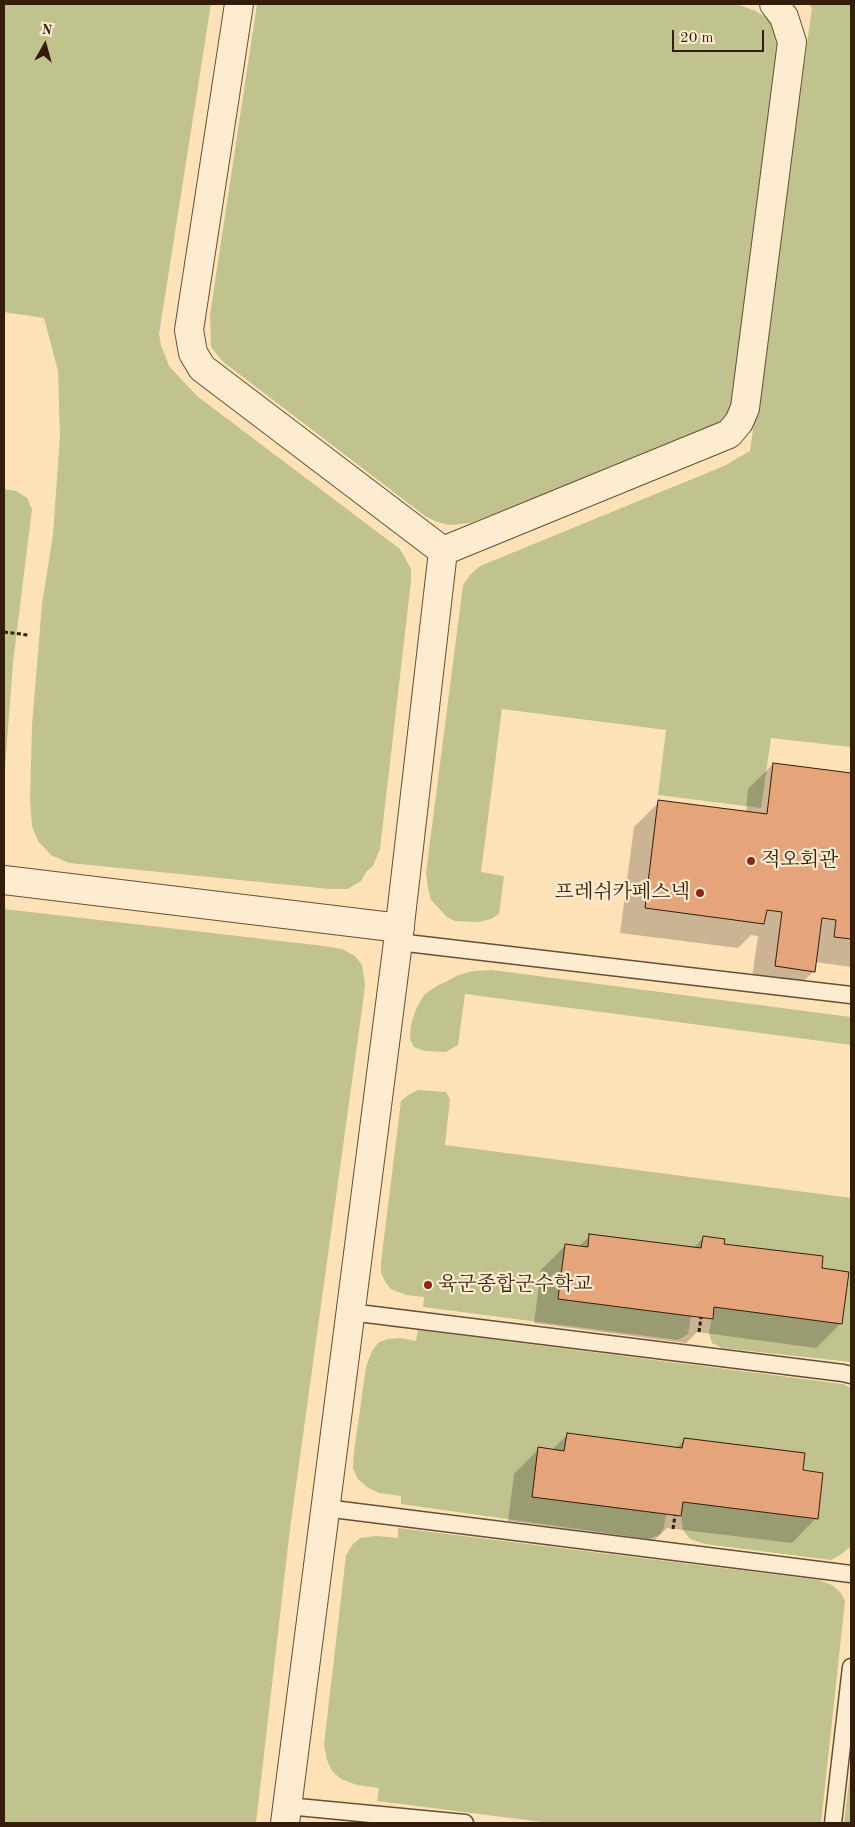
<!DOCTYPE html>
<html>
<head>
<meta charset="utf-8">
<style>
	body { margin:0 }
	#map { position:relative; width:855px; height:1827px; overflow:hidden; background:#fde2b8; font-family:"Old Standard TT",serif }
	canvas { display:block }
	.frame { position:absolute; inset:0; border:5px solid #341e0b; pointer-events:none }
	.north { position:absolute; left:20px; top:20px; width:50px; height:50px; -webkit-text-stroke:4px #feecd1; paint-order:stroke; rotate:7deg; font-size:14px; font-weight:700; line-height:20px; text-align:center; color:#341e0b }
	.north::after { content:''; display:block; margin:auto; width:18px; height:22px; background:#341e0b; clip-path:polygon(50% 0,100% 100%,50% 72%,0 100%) }
	.scale { position:absolute; left:672px; top:30px; width:92px; height:22px; box-sizing:border-box; border:2px solid #341e0b; border-top:0; padding-left:6px; font-size:15px; line-height:18px; white-space:nowrap; color:#341e0b; -webkit-text-stroke:4px #feecd1; paint-order:stroke }
</style>
</head>
<body>
<div id="map">
<canvas width="855" height="1827"></canvas>
<div class="frame"></div>
<div class="north">N</div>
<div class="scale">20 m</div>
</div>
<script>
const ctx = document.querySelector('canvas').getContext('2d');
ctx.lineJoin = 'round';
function fillPath(path, color) { ctx.fillStyle = color; ctx.fill(path, 'evenodd'); }
const shape = rows => new Path2D(rows.map(r => 'M' + r).join(''));
function strokePath(path, color, width, dash) { ctx.strokeStyle = color; ctx.lineWidth = width; ctx.lineCap = dash ? 'butt' : 'round'; ctx.setLineDash(dash || []); ctx.stroke(path); }
function write(font, color, halo, rows, align = 'center') {
  ctx.font = font + ' "Old Standard TT","Noto Serif KR",serif'; ctx.lineWidth = 4.5; ctx.setLineDash([]); ctx.textBaseline = 'middle'; ctx.strokeStyle = halo; ctx.fillStyle = color; for (const [text, x, y, turn = 0] of rows) {
    ctx.save(); ctx.translate(x, y); ctx.rotate((+turn || 0) * Math.PI / 180); ctx.textAlign = isNaN(turn) ? turn : align; if (halo) ctx.strokeText(text, 0, 0); ctx.fillText(text, 0, 0); ctx.restore();
  }
}
fillPath(shape([
	[4,4,211,4,159,334,161,345,169,366,197,396,400,549,411,569,411,581,380,849,373,866,366,872,361,881,348,889,330,889,69,863,51,855,38,841,32,826,30,799,32,726,42,604,53,535,60,436,58,371,44,318,4,312],
	[257,4,728,4,739,5,756,11,768,19,776,29,779,43,738,400,726,423,470,523,450,525,437,522,425,516,222,361,211,347,210,315],
	[809,4,851,4,851,747,771,738,761,808,658,795,666,730,502,709,481,872,504,876,499,914,491,919,479,922,455,921,447,917,431,900,428,888,426,873,463,585,470,575,480,566,724,466,750,451,812,8],
	[4,489,16,491,27,498,32,509,13,663,5,768,5,853],
	[4,909,324,946,342,949,355,956,362,965,365,984,363,1002,290,1529,256,1823,4,1823],
	[492,970,851,1017,851,1045,465,994,458,1045,446,1052,425,1051,414,1047,410,1039,411,1025,416,1009,424,995,435,987,459,975,473,971],
	[418,1090,446,1092,450,1099,445,1145,851,1198,851,1362,722,1348,712,1343,709,1333,714,1307,842,1324,822,1268,823,1256,724,1244,725,1239,701,1248,589,1235,588,1247,565,1244,558,1299,691,1316,688,1334,678,1340,423,1307,424,1297,406,1295,391,1289,386,1283,381,1273,381,1262,401,1101,408,1095],
	[418,1330,843,1384,851,1388,851,1543,849,1548,840,1555,831,1560,705,1544,690,1539,683,1530,681,1516,683,1502,817,1519,823,1473,682,1448,567,1433,564,1451,538,1448,666,1514,664,1528,659,1535,649,1539,401,1504,401,1496,379,1493,367,1487,358,1479,353,1468,354,1452,366,1367,372,1351,379,1342,388,1339,401,1338,416,1341],
	[398,1528,819,1580,832,1585,841,1593,845,1601,821,1823,550,1823,377,1801,379,1788,357,1785,341,1779,332,1771,327,1760,324,1745,346,1555,353,1544,360,1538,376,1536,398,1538],
	[851,1766,851,1823,844,1823]
]), '#c0c38e');
fillPath(shape([
	[773,764,851,774,851,967,815,962,814,971,789,996,750,991,758,936,751,935,738,948,620,933,634,827,659,802,746,813,748,789],
	[590,1236,692,1249,703,1238,723,1245,841,1323,816,1348,697,1332,686,1343,534,1323,541,1270,566,1245,578,1247],
	[567,1435,676,1448,685,1440,801,1471,816,1518,792,1543,667,1528,655,1540,508,1521,514,1474,539,1449,552,1450]
]), '#0003');
const building = shape([
	[773,763,851,773,851,939,834,937,836,920,822,918,815,972,775,966,782,912,767,910,764,924,645,908,658,800,767,814,773,763],
	[589,1234,701,1248,703,1236,725,1239,724,1244,823,1256,822,1268,849,1272,842,1324,714,1307,713,1319,558,1299,565,1244,588,1247,589,1234],
	[567,1433,682,1448,684,1438,805,1453,803,1470,823,1473,818,1519,683,1502,681,1516,532,1497,538,1447,564,1451,567,1433]
]);
fillPath(building, '#e5a47a');
strokePath(building, '#341e0b', 1);
const lane = shape([
	[398,942,851,995],
	[350,1312,843,1373,851,1375],
	[325,1508,851,1574],
	[287,1806,465,1823],
	[833,1823,851,1667]
]);
const street = shape([
	[239,4,189,330,193,353,202,368,443,551],
	[443,551,729,434,739,422,745,408,792,42,784,17,774,4],
	[4,880,400,928],
	[285,1823,398,942,443,551]
]);
strokePath(lane, '#664f36', 19);
strokePath(street, '#664f36', 30);
strokePath(shape([
	[4,632,28,635],
	[699,1332,701,1317],
	[673,1529,675,1515]
]), '#341e0b', 3, [4, 2.5]);
strokePath(lane, '#feecd1', 16);
strokePath(street, '#feecd1', 28);
for (const [x, y, r, color] of [
	[751,861,5,"#8f2418"],
	[700,893,5,"#8f2418"],
	[428,1285,5,"#8f2418"]
]) { const dot = new Path2D(); dot.arc(x, y, r, 0, 2 * Math.PI); ctx.fillStyle = color; ctx.fill(dot); strokePath(dot, '#feecd1', 2); }
write('20px', '#341e0b', '#feecd1', [
	["적오회관",761,861],
	["프레쉬카페스넥",690,893,"right"],
	["육군종합군수학교",438,1285]
], 'left');
</script>
</body>
</html>
